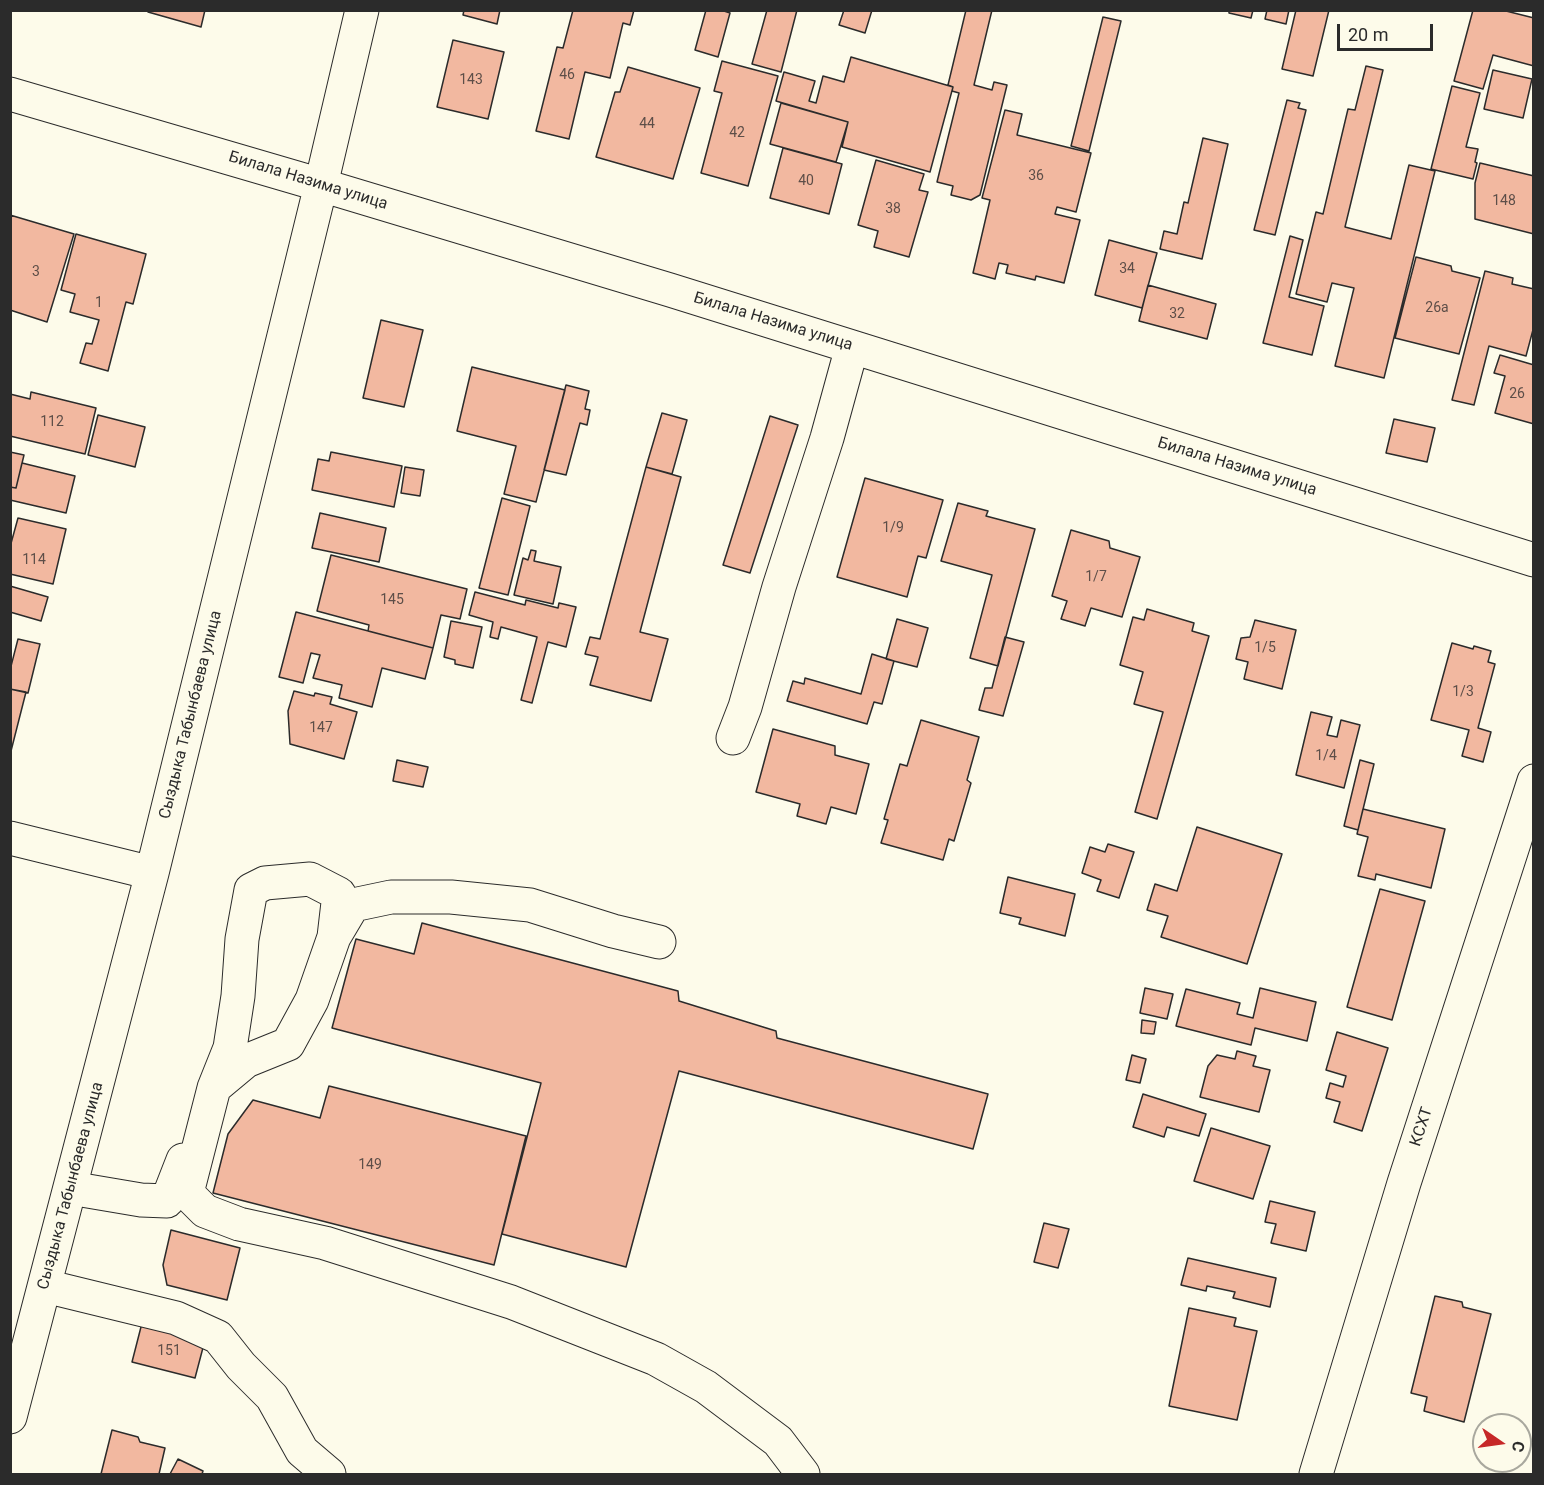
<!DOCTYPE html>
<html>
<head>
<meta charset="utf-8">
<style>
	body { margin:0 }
	#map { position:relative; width:1544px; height:1485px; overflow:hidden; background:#fdfbea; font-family:Roboto,sans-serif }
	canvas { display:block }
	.frame { position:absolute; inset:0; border:12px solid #2b2b2b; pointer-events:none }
	.north { position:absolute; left:1472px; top:1413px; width:60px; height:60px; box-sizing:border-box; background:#fdfbea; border:2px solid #a9a89e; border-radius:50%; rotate:103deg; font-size:16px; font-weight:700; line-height:24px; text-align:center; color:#2b2b2b }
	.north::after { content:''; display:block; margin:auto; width:21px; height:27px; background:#c62828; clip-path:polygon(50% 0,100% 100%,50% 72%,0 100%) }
	.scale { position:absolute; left:1337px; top:24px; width:96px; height:27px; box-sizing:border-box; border:3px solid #2b2b2b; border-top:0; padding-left:8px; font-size:18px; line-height:21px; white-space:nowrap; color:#2b2b2b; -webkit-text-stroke:4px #fdfbea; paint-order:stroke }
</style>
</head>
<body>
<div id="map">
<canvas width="1544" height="1485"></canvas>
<div class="frame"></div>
<div class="north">С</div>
<div class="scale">20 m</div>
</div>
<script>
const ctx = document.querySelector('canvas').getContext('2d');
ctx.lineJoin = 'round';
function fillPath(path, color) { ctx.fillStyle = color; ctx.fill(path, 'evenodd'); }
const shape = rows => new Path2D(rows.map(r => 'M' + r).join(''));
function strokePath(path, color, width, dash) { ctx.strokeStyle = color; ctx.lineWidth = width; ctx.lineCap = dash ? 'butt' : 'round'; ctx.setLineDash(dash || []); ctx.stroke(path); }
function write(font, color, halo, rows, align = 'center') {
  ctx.font = font + ' Roboto,sans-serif'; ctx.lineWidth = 4.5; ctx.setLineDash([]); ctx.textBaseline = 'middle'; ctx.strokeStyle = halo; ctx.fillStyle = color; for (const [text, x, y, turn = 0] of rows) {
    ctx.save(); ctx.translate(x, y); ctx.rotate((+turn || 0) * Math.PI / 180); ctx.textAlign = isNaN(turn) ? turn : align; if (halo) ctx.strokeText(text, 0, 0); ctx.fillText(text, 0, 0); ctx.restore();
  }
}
const building = shape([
	[148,10,205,10,201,27,148,12,148,10],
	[464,10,500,10,497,24,463,15,464,10],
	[573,10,634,10,630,25,623,23,610,78,585,72,569,139,536,131,557,47,563,48,573,10],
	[706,10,721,10,730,13,718,57,695,50,706,10],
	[767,10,797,10,781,72,752,64,767,10],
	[844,10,872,10,865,33,839,25,844,10],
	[966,10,992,10,974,85,992,90,994,82,1007,85,980,195,971,200,951,195,953,186,937,182,959,93,952,91,953,87,948,85,966,10],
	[1229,10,1253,10,1251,18,1229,13,1229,10],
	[1267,10,1289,10,1286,24,1265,19,1267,10],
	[1296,10,1329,10,1313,76,1282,69,1296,10],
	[1473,10,1502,10,1534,18,1534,66,1493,55,1483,89,1454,81,1473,10],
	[1103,17,1121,21,1089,151,1071,146,1103,17],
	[453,40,504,52,488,119,437,107,453,40],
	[851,57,953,87,930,172,842,147,848,122,776,101,784,72,815,81,809,101,816,103,823,76,844,82,851,57],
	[722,61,778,76,748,186,701,173,722,93,714,91,722,61],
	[1366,66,1383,70,1345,227,1391,239,1409,165,1435,171,1384,378,1335,366,1354,288,1332,283,1327,302,1296,294,1316,212,1323,214,1348,109,1355,110,1366,66],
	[628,67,700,88,673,179,596,157,615,92,620,92,628,67],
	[1493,70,1532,79,1523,118,1484,109,1493,70],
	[1452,86,1480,93,1466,147,1478,149,1475,162,1477,163,1473,179,1431,169,1452,86],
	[1287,100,1300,103,1298,108,1306,110,1275,235,1254,230,1287,100],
	[781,103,848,122,836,162,770,144,781,103],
	[1005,110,1022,114,1017,135,1091,153,1076,212,1057,207,1055,214,1080,220,1064,283,1036,276,1035,280,1006,273,1008,265,999,263,995,279,973,273,990,200,982,198,1005,110],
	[1203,138,1228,144,1202,259,1160,249,1164,231,1177,234,1184,202,1188,203,1203,138],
	[783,148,842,164,829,214,770,198,783,148],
	[876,160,924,174,919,190,928,192,909,257,874,247,878,231,858,225,876,160],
	[1480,163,1534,176,1534,234,1475,219,1475,183,1480,163],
	[10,215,74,234,47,322,10,310,10,215],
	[76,234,146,254,133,304,126,302,108,371,80,363,86,343,92,344,99,320,70,312,75,294,61,290,76,234],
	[1290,236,1303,240,1289,297,1324,306,1312,355,1263,343,1290,236],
	[1109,240,1157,253,1142,308,1095,295,1109,240],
	[1416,257,1451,266,1452,271,1480,278,1459,354,1395,338,1416,257],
	[1485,271,1513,278,1512,284,1534,289,1534,326,1526,356,1489,346,1474,405,1452,400,1485,271],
	[1148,285,1216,304,1207,339,1139,321,1148,285],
	[381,320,423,330,404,407,363,398,381,320],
	[1500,355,1534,365,1534,424,1495,413,1505,376,1494,373,1500,355],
	[472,367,565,390,536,502,504,494,516,446,457,431,472,367],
	[566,385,589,391,585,409,590,410,587,425,580,423,566,475,544,470,566,385],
	[31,392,96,408,85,454,10,436,10,394,30,399,31,392],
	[662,413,687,420,672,474,646,467,662,413],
	[98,415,145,427,135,467,88,455,98,415],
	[770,416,798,425,750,573,723,565,770,416],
	[1394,419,1435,428,1427,462,1386,453,1394,419],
	[10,452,24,455,16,488,10,487,10,452],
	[331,452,402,466,394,507,312,490,318,459,329,461,331,452],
	[22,463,75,476,66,513,10,500,10,487,16,488,22,463],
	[405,467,424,470,420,496,401,493,405,467],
	[646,467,681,477,640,632,668,639,651,701,590,685,598,657,585,654,590,637,600,639,646,467],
	[865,478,943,500,926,558,918,556,907,597,837,577,865,478],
	[502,498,530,506,508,595,479,588,502,498],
	[958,503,988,511,986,516,1035,529,998,666,970,658,992,575,941,561,958,503],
	[320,513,386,528,379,562,312,548,320,513],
	[18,518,66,529,53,584,10,574,10,547,18,518],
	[1071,530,1109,541,1110,548,1140,557,1122,617,1091,608,1085,626,1061,619,1067,601,1052,596,1071,530],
	[531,550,536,551,534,561,561,567,553,604,514,595,523,558,528,560,531,550],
	[331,555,467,589,460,619,441,615,433,648,368,631,369,625,317,611,331,555],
	[10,586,48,597,41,621,10,612,10,586],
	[475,592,525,605,526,600,558,608,559,603,576,607,566,647,548,642,532,703,521,700,537,637,501,627,498,639,490,637,493,622,469,615,475,592],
	[1147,609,1194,623,1192,631,1209,636,1157,819,1135,812,1163,712,1134,704,1143,672,1120,665,1133,617,1144,620,1147,609],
	[296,612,433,648,425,679,382,668,372,707,339,698,342,685,313,678,320,655,311,653,303,683,279,677,296,612],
	[897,619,928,628,917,667,886,659,897,619],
	[1255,620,1296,630,1282,689,1244,679,1248,662,1236,659,1241,638,1250,637,1255,620],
	[451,621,482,627,473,668,455,664,455,660,444,657,451,621],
	[1005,637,1024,642,1003,716,979,710,985,688,992,688,1005,637],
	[18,639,40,644,28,693,10,689,10,670,18,639],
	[1452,643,1473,649,1474,646,1491,651,1488,662,1495,664,1478,728,1491,732,1483,762,1462,756,1469,730,1431,720,1452,643],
	[872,654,894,661,882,704,874,702,867,724,787,701,793,681,804,684,805,678,861,694,872,654],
	[10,689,26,692,11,751,10,751,10,689],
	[294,691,314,696,315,693,332,697,330,704,357,712,344,759,290,744,288,711,294,691],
	[1311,712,1332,717,1327,735,1337,737,1341,720,1360,725,1344,788,1296,775,1311,712],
	[921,720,979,737,967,780,971,783,954,841,949,839,943,860,881,843,888,820,884,819,900,764,907,766,921,720],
	[773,729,835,746,835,755,869,764,856,814,831,807,826,824,797,816,800,804,756,792,773,729],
	[397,760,428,767,423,787,393,781,397,760],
	[1360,760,1374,764,1358,830,1344,826,1360,760],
	[1363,809,1445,829,1431,888,1376,874,1375,880,1358,876,1368,837,1357,834,1363,809],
	[1197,827,1282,854,1247,964,1161,937,1168,916,1147,910,1155,884,1177,891,1197,827],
	[1108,844,1134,852,1119,898,1097,891,1101,880,1082,873,1090,847,1105,852,1108,844],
	[1008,877,1075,894,1065,936,1019,924,1021,918,1000,913,1008,877],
	[1380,889,1425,901,1392,1020,1347,1007,1380,889],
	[422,923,678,991,679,1001,776,1031,777,1038,988,1094,973,1149,679,1071,626,1267,502,1234,541,1083,332,1028,356,939,414,954,422,923],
	[1145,988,1173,994,1167,1019,1140,1013,1145,988],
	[1260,988,1316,1002,1307,1041,1255,1028,1251,1045,1176,1026,1186,989,1240,1003,1237,1014,1253,1018,1260,988],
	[1142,1020,1156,1022,1154,1034,1141,1033,1142,1020],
	[1337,1032,1388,1048,1362,1131,1334,1122,1340,1102,1326,1098,1330,1083,1343,1087,1346,1076,1326,1070,1337,1032],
	[1237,1051,1256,1056,1253,1066,1270,1070,1259,1112,1200,1097,1208,1066,1217,1055,1235,1059,1237,1051],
	[1132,1055,1146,1059,1140,1083,1126,1080,1132,1055],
	[329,1086,526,1136,494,1265,213,1193,228,1134,253,1100,320,1118,329,1086],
	[1143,1094,1206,1114,1199,1136,1167,1127,1164,1137,1133,1127,1143,1094],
	[1211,1128,1270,1146,1253,1199,1194,1181,1211,1128],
	[1270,1201,1315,1212,1306,1251,1271,1243,1276,1224,1265,1222,1270,1201],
	[1044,1223,1069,1229,1058,1268,1034,1262,1044,1223],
	[171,1230,240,1248,227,1300,167,1285,163,1265,171,1230],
	[1188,1258,1276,1278,1270,1307,1233,1298,1235,1292,1207,1286,1206,1291,1181,1285,1188,1258],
	[1435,1296,1462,1302,1463,1307,1491,1314,1464,1422,1424,1411,1427,1397,1411,1393,1435,1296],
	[1189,1308,1236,1318,1234,1326,1257,1331,1237,1420,1169,1406,1189,1308],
	[142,1323,205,1340,195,1378,132,1362,142,1323],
	[112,1430,138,1437,140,1442,165,1448,159,1474,101,1474,112,1430],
	[178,1459,203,1471,202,1474,170,1474,178,1459]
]);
fillPath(building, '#f2b8a0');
strokePath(building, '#2b2b2b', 1.5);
const minor = shape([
	[10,94,321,185,670,290,1534,560],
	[733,738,745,707,779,587,827,438,852,347],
	[10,838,152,873],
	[334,937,339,894,310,879,265,883,251,890,242,939,238,996,230,1048,214,1088,187,1193,205,1211,239,1224,325,1243,511,1302,656,1359,706,1387,778,1441,803,1474],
	[216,1086,246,1061,288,1044,312,1000,334,937,353,905,391,897,451,897,530,905,613,931,659,942],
	[70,1188,141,1200,167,1201,183,1160],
	[45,1286,176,1318,218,1337,241,1366,272,1397,302,1451,329,1474],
	[10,1417,152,873,321,185,362,10],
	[1316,1474,1404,1183,1534,781]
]);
strokePath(minor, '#2b2b2b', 35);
strokePath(minor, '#fdfbea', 33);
write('14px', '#5d4e48', null, [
	["46",567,75],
	["143",471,80],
	["44",647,124],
	["42",737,133],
	["36",1036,176],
	["40",806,181],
	["148",1504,201],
	["38",893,209],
	["34",1127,269],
	["3",36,272],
	["1",99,303],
	["26а",1437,308],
	["32",1177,314],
	["26",1517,394],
	["112",52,422],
	["1/9",893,528],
	["114",34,560],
	["1/7",1096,577],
	["145",392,600],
	["1/5",1265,648],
	["1/3",1463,692],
	["147",321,728],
	["1/4",1326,756],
	["149",370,1165],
	["151",169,1351]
]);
write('16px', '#2b2b2b', '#fdfbea', [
	["Билала Назима улица",308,181,17],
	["Билала Назима улица",773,322,17],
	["Билала Назима улица",1237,467,17],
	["Сыздыка Табынбаева улица",191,715,-76],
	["КСХТ",1422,1127,-72],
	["Сыздыка Табынбаева улица",71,1186,-75]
]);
</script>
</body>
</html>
